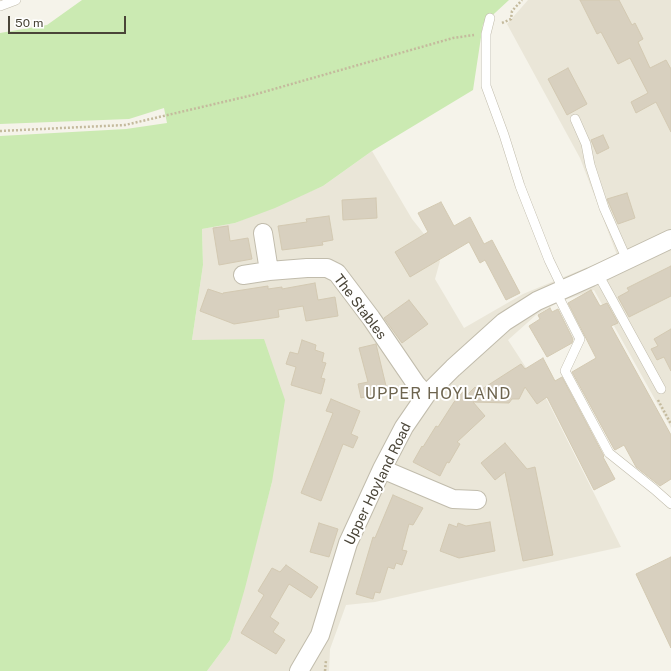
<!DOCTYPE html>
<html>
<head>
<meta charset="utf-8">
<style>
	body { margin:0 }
	#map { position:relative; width:671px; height:671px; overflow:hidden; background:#f5f3ea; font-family:"Public Sans",sans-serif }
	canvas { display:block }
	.scale { position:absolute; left:8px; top:16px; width:118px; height:18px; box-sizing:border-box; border:2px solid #4a4538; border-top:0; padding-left:5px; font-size:12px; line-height:14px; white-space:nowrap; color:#4a4538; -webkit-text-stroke:3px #fff; paint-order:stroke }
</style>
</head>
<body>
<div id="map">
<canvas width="671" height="671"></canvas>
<div class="scale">50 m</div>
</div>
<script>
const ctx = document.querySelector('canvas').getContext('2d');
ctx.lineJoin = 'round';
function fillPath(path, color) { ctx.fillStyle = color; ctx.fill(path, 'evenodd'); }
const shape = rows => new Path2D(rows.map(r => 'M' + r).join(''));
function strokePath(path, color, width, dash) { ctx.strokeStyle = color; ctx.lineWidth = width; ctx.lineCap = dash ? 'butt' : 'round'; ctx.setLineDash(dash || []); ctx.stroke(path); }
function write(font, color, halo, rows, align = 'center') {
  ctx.font = font + ' "Public Sans",sans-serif'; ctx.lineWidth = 4; ctx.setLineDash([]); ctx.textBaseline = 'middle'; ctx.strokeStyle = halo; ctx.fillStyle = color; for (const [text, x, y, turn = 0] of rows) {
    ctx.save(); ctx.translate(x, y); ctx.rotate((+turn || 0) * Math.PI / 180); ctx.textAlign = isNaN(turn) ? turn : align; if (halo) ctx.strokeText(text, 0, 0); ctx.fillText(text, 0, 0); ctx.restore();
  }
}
fillPath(shape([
	[528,0,671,0,671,428,594,290,559,302,536,315,508,340,547,400,621,547,502,573,375,602,346,605,330,649,329,671,207,671,230,640,272,482,192,340,203,265,202,229,235,223,323,186,372,151,412,219,424,234,440,261,435,279,464,328,523,294,617,255,580,158,507,24]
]), '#eae6d8');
fillPath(shape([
	[82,0,509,0,483,24,473,90,372,151,323,186,275,208,235,223,202,229,203,265,192,340,264,339,285,400,272,482,245,588,230,640,207,671,0,671,0,136,126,129,167,123,164,108,129,119,0,124,0,33,47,25]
]), '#cbeab2');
const building = shape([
	[580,0,619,0,632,25,635,23,643,39,638,42,650,68,666,60,671,69,671,132,656,102,636,113,631,102,648,93,630,58,618,64,601,32,597,34,580,0],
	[568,68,587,104,567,115,548,79,568,68],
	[603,135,609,148,597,154,591,140,603,135],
	[627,193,635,218,618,224,607,199,627,193],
	[376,198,377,218,343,220,342,200,376,198],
	[441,202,454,226,470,217,484,244,492,240,520,293,506,300,485,260,480,263,469,242,410,277,395,252,428,232,418,213,441,202],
	[329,216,333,240,322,242,323,245,282,250,278,226,307,222,306,219,329,216],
	[228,226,230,241,248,238,252,259,219,265,213,228,228,226],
	[671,266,671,296,629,317,618,297,629,291,627,288,671,266],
	[315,283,318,300,335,297,338,316,306,321,303,306,278,310,279,317,234,324,200,311,208,289,223,294,223,293,268,286,268,289,282,287,282,289,315,283],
	[591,290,600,306,607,303,618,323,611,326,671,435,671,479,660,486,636,467,624,445,615,450,614,449,572,372,596,358,568,303,591,290],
	[409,300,428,324,402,343,384,318,409,300],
	[550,308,552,312,558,309,573,339,572,343,547,357,529,326,540,319,538,315,550,308],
	[671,329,671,371,664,357,657,360,651,349,658,346,654,339,671,329],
	[302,340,316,345,315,350,324,353,322,362,326,363,321,378,325,379,321,394,291,385,296,367,286,364,290,352,298,354,302,340],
	[376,344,386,386,372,389,373,395,361,398,358,384,368,382,359,348,376,344],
	[543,358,555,381,562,377,604,456,603,457,615,479,594,490,547,397,537,404,525,387,519,399,512,399,509,403,473,402,485,416,457,442,460,444,449,463,447,462,440,476,413,462,422,446,423,447,436,426,438,427,454,402,463,392,466,396,475,387,479,391,521,364,525,369,543,358],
	[331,399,360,411,351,434,358,437,353,448,343,444,321,501,301,493,333,413,326,411,331,399],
	[505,443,527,469,535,467,553,555,523,561,505,472,495,480,481,463,505,443],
	[393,495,423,508,413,525,409,524,402,550,407,551,402,565,396,563,394,569,388,567,380,593,375,592,373,599,356,594,373,537,375,538,393,495],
	[490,522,495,551,459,558,440,551,449,524,457,527,458,523,466,526,490,522],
	[319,523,338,529,329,557,310,552,319,523],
	[671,557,671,648,636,574,671,557],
	[286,565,318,587,311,598,289,584,270,617,279,623,273,632,285,640,276,654,241,633,264,595,258,591,272,568,280,572,286,565]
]);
fillPath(building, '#d8d0bf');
strokePath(building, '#d3c9b2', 1);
const lane = shape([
	[0,6,16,0],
	[490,18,486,34,486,86,504,135,520,186,549,260,563,289],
	[575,119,586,144,590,165,604,208,627,260],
	[598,274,661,389],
	[556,292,580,339,565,371,588,414,609,453,654,489,671,504]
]);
const street = shape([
	[263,233,269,271],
	[243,275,269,271,307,268,327,268,337,273,371,318,416,384,426,395],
	[382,469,453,499,477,500],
	[299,671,320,635,348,543,382,469,404,427,426,395,453,368,504,322,537,301,591,277,671,239]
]);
strokePath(lane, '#c1bcac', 10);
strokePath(street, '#c1bcac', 20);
strokePath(shape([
	[502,23,511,19,512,11,522,0],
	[0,131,125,125,253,95,453,38,474,35],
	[658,400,671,424],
	[325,671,326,660]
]), '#c4ba9d', 2.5, [2, 2]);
strokePath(lane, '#fff', 9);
strokePath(street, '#fff', 18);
write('14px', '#4a4538', '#fff', [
	["The Stables",360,307,53],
	["Upper Hoyland Road",378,484,-64]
]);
ctx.letterSpacing = '1px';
write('16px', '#6d644e', '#fff', [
	["UPPER HOYLAND",438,394]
]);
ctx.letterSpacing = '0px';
</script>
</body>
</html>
